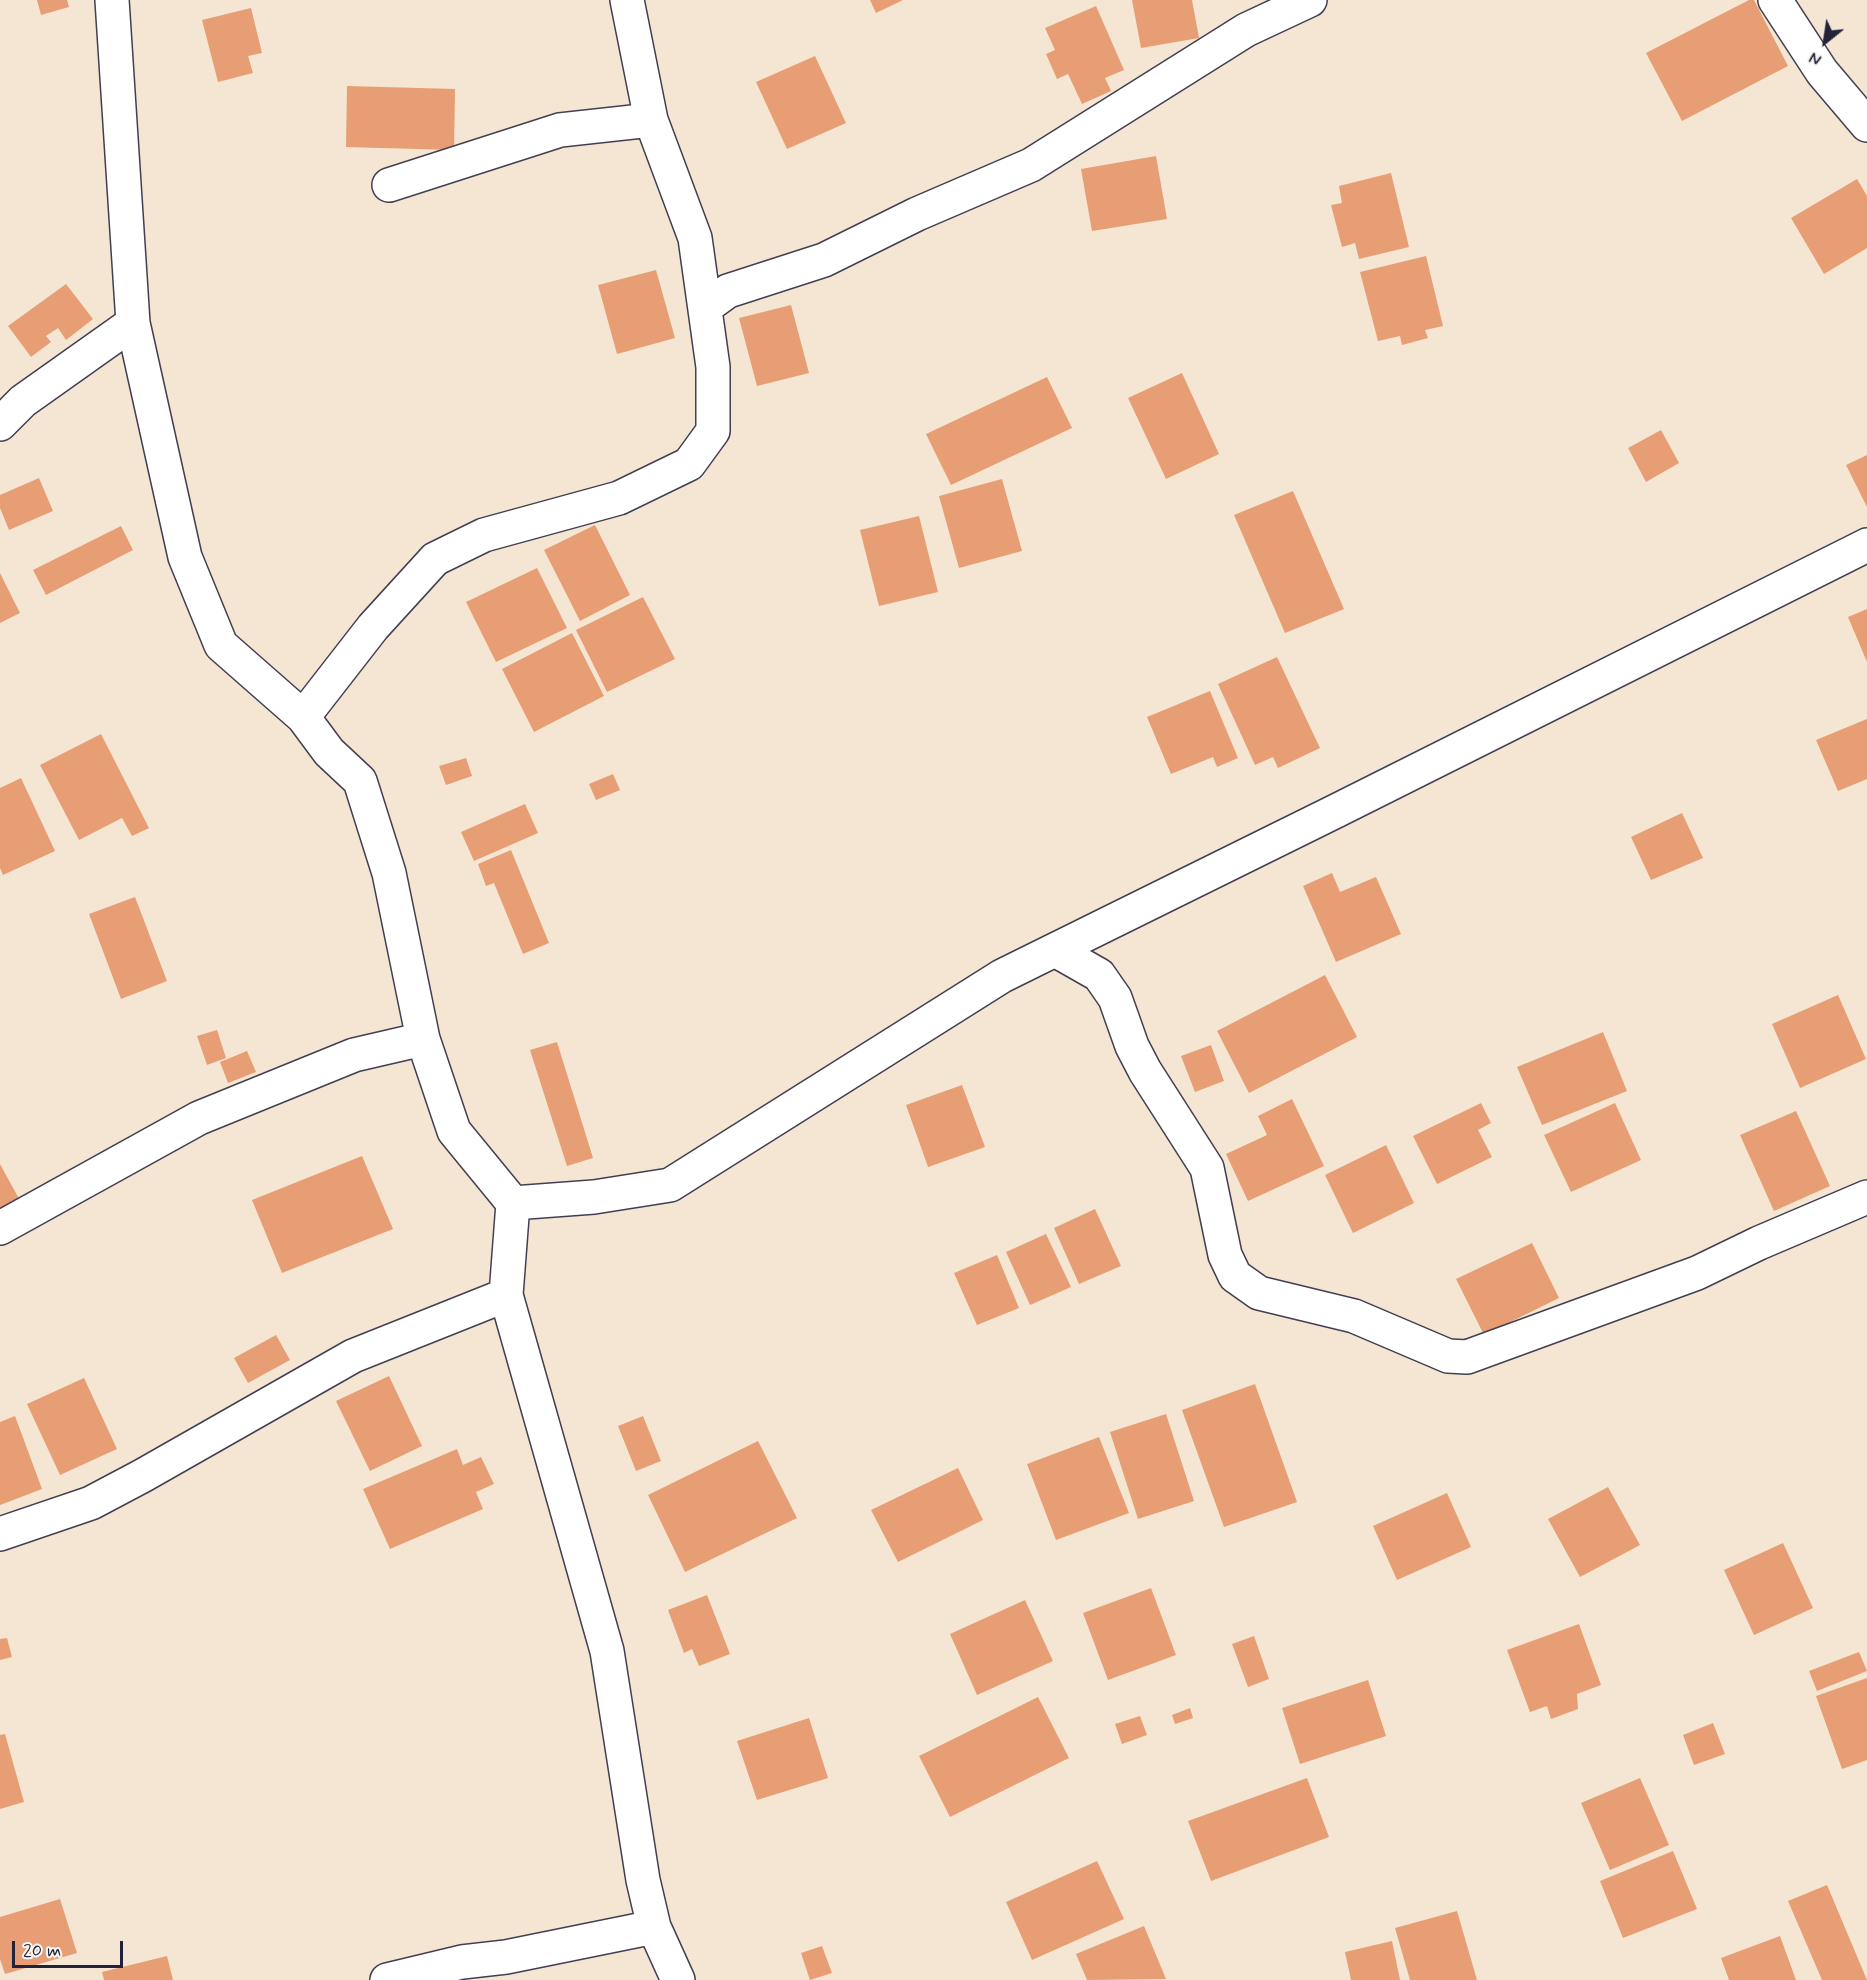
<!DOCTYPE html>
<html>
<head>
<meta charset="utf-8">
<style>
	body { margin:0 }
	#map { position:relative; width:1867px; height:1980px; overflow:hidden; background:#f4e6d2; font-family:Mynerve,sans-serif }
	canvas { display:block }
	.north { position:absolute; left:1795px; top:12px; width:60px; height:60px; -webkit-text-stroke:4px #f6f6f2; paint-order:stroke; rotate:210deg; font-size:16px; font-weight:700; line-height:24px; text-align:center; color:#22223b }
	.north::after { content:''; display:block; margin:auto; width:21px; height:27px; background:#22223b; clip-path:polygon(50% 0,100% 100%,50% 72%,0 100%) }
	.scale { position:absolute; left:12px; top:1941px; width:111px; height:27px; box-sizing:border-box; border:3px solid #22223b; border-top:0; padding-left:8px; font-size:18px; line-height:21px; white-space:nowrap; color:#22223b; -webkit-text-stroke:4px #f6f6f2; paint-order:stroke }
</style>
</head>
<body>
<div id="map">
<canvas width="1867" height="1980"></canvas>
<div class="north">N</div>
<div class="scale">20 m</div>
</div>
<script>
const ctx = document.querySelector('canvas').getContext('2d');
ctx.lineJoin = 'round';
function fillPath(path, color) { ctx.fillStyle = color; ctx.fill(path, 'evenodd'); }
const shape = rows => new Path2D(rows.map(r => 'M' + r).join(''));
function strokePath(path, color, width, dash) { ctx.strokeStyle = color; ctx.lineWidth = width; ctx.lineCap = dash ? 'butt' : 'round'; ctx.setLineDash(dash || []); ctx.stroke(path); }
fillPath(shape([
	[37,0,67,0,69,7,41,15],
	[870,0,903,0,876,13],
	[1132,0,1192,0,1199,38,1141,48],
	[1749,0,1754,0,1788,66,1682,121,1646,53],
	[1096,6,1124,70,1105,78,1111,91,1082,104,1068,74,1057,79,1046,54,1055,50,1045,28],
	[251,8,262,53,248,56,253,73,218,82,202,20],
	[815,56,846,123,787,149,756,82],
	[347,86,455,89,454,150,346,147],
	[1156,156,1167,219,1092,231,1081,169],
	[1391,173,1409,247,1359,259,1355,243,1342,247,1331,205,1342,203,1339,186],
	[1857,179,1867,196,1867,248,1824,274,1791,218],
	[1426,256,1443,326,1425,330,1428,338,1402,345,1400,336,1378,341,1360,272],
	[656,270,675,338,617,354,598,285],
	[66,284,93,319,66,340,58,328,46,336,51,342,31,357,8,326],
	[791,305,809,373,757,386,739,318],
	[1182,373,1219,454,1166,479,1128,398],
	[1047,377,1072,428,951,485,926,434],
	[1661,430,1679,463,1646,482,1628,448],
	[1867,455,1867,507,1846,465],
	[39,478,53,511,9,530,0,508,0,495],
	[1002,479,1022,551,959,568,939,496],
	[1293,491,1344,609,1285,633,1234,515],
	[919,516,938,592,879,606,860,530],
	[595,525,630,595,580,621,544,550],
	[121,526,133,550,46,595,33,570],
	[537,568,567,628,496,662,466,602],
	[0,573,20,613,0,623],
	[643,597,675,659,607,692,576,630],
	[1867,609,1867,662,1848,617],
	[572,633,604,696,534,732,502,669],
	[1277,657,1320,748,1278,768,1273,757,1255,765,1218,684],
	[1210,691,1238,758,1217,767,1213,757,1171,774,1147,717],
	[1867,719,1867,779,1838,791,1816,740],
	[101,734,149,828,132,836,122,818,79,840,40,765],
	[466,758,472,776,446,785,439,766],
	[613,774,620,790,596,800,589,784],
	[21,778,55,851,3,875,0,868,0,788],
	[525,804,538,833,474,861,461,832],
	[1682,813,1703,858,1651,880,1631,837],
	[511,850,549,943,523,954,494,883,486,886,478,864],
	[1332,873,1340,892,1376,877,1401,934,1336,962,1303,886],
	[135,897,167,981,121,999,89,914],
	[1325,975,1357,1037,1249,1093,1217,1031],
	[1838,995,1866,1059,1800,1088,1772,1024],
	[217,1030,226,1058,207,1065,197,1036],
	[1603,1032,1627,1091,1542,1125,1517,1067],
	[557,1042,593,1158,567,1166,530,1050],
	[1211,1045,1224,1081,1195,1092,1181,1056],
	[247,1051,256,1072,228,1083,220,1062],
	[962,1085,985,1147,928,1167,906,1105],
	[1292,1099,1324,1166,1248,1201,1226,1154,1267,1135,1258,1116],
	[1481,1103,1491,1123,1478,1130,1492,1157,1437,1184,1413,1136],
	[1615,1103,1641,1160,1571,1192,1544,1135],
	[1796,1111,1830,1186,1774,1211,1740,1135],
	[1386,1145,1414,1203,1353,1233,1325,1175],
	[362,1156,393,1229,282,1273,252,1200],
	[0,1164,23,1206,0,1218],
	[1095,1209,1121,1266,1079,1284,1054,1228],
	[1046,1234,1071,1287,1030,1305,1006,1252],
	[1532,1243,1559,1298,1484,1335,1456,1279],
	[997,1255,1019,1308,977,1325,954,1273],
	[276,1335,290,1360,248,1383,234,1358],
	[389,1376,422,1446,370,1471,336,1401],
	[84,1378,117,1449,60,1475,27,1404],
	[1255,1384,1297,1502,1224,1527,1182,1410],
	[1166,1414,1194,1501,1138,1519,1110,1432],
	[15,1416,42,1489,0,1505,0,1422],
	[643,1416,661,1461,636,1471,618,1426],
	[1099,1437,1129,1513,1056,1540,1027,1464],
	[758,1441,797,1518,685,1572,648,1495],
	[457,1449,463,1465,481,1457,494,1484,476,1492,483,1509,390,1549,363,1489],
	[958,1468,983,1520,898,1562,871,1510],
	[1608,1487,1640,1545,1580,1577,1548,1519],
	[1447,1493,1471,1547,1397,1580,1373,1526],
	[1783,1543,1813,1608,1754,1635,1724,1570],
	[1151,1588,1176,1655,1108,1680,1083,1613],
	[707,1595,730,1654,699,1666,692,1649,684,1653,668,1610],
	[1025,1600,1053,1661,977,1695,950,1634],
	[1579,1624,1601,1685,1577,1694,1578,1709,1551,1719,1547,1706,1530,1712,1507,1650],
	[1254,1636,1269,1679,1248,1687,1232,1644],
	[7,1638,12,1657,0,1660,0,1639],
	[1859,1652,1867,1671,1817,1691,1809,1671],
	[1867,1678,1867,1760,1842,1769,1816,1696],
	[1368,1680,1386,1736,1300,1764,1282,1708],
	[1038,1697,1069,1758,950,1817,919,1756],
	[1190,1708,1193,1718,1175,1724,1172,1715],
	[1140,1716,1147,1735,1122,1744,1115,1724],
	[809,1718,828,1778,757,1800,737,1741],
	[1713,1723,1725,1754,1694,1765,1683,1735],
	[5,1734,24,1802,0,1809,0,1735],
	[1307,1778,1329,1837,1211,1881,1188,1821],
	[1640,1778,1669,1845,1610,1870,1581,1803],
	[1673,1851,1697,1909,1623,1938,1600,1881],
	[1097,1861,1124,1919,1032,1960,1006,1902],
	[1827,1885,1867,1980,1822,1980,1788,1901],
	[60,1899,77,1953,5,1974,0,1959,0,1917],
	[1457,1911,1477,1980,1410,1980,1395,1928],
	[1144,1926,1166,1979,1087,1980,1076,1954],
	[1780,1936,1796,1980,1729,1980,1721,1958],
	[1392,1941,1400,1980,1351,1980,1345,1952],
	[822,1946,832,1973,810,1980,801,1953],
	[167,1956,173,1980,104,1980,102,1972]
]), '#e89e74');
const minor = shape([
	[112,0,133,323,185,557,221,645,303,717,329,752,360,781,389,873,423,1039,454,1131,513,1203,506,1295,607,1651,643,1880,654,1927,678,1980],
	[1775,0,1822,72,1867,125],
	[389,185,560,130,651,120],
	[706,307,728,291,824,260,917,214,1031,165,1246,30,1310,0],
	[0,424,23,401,133,323],
	[303,717,373,627,435,559,484,535,619,498,689,464,713,431,713,367,695,238,651,120,627,0],
	[1055,950,1099,975,1115,998,1132,1046,1145,1071,1207,1168,1225,1255,1235,1276,1259,1293,1354,1316,1448,1356,1467,1357,1697,1273,1759,1243,1867,1197],
	[513,1203,594,1197,670,1185,1002,976,1336,811,1867,545],
	[0,1228,199,1118,354,1055,423,1039],
	[0,1534,91,1503,142,1476,353,1356,506,1295],
	[387,1980,462,1962,506,1957,654,1927]
]);
strokePath(minor, '#423f52', 36);
strokePath(minor, '#fff', 33);
</script>
</body>
</html>
